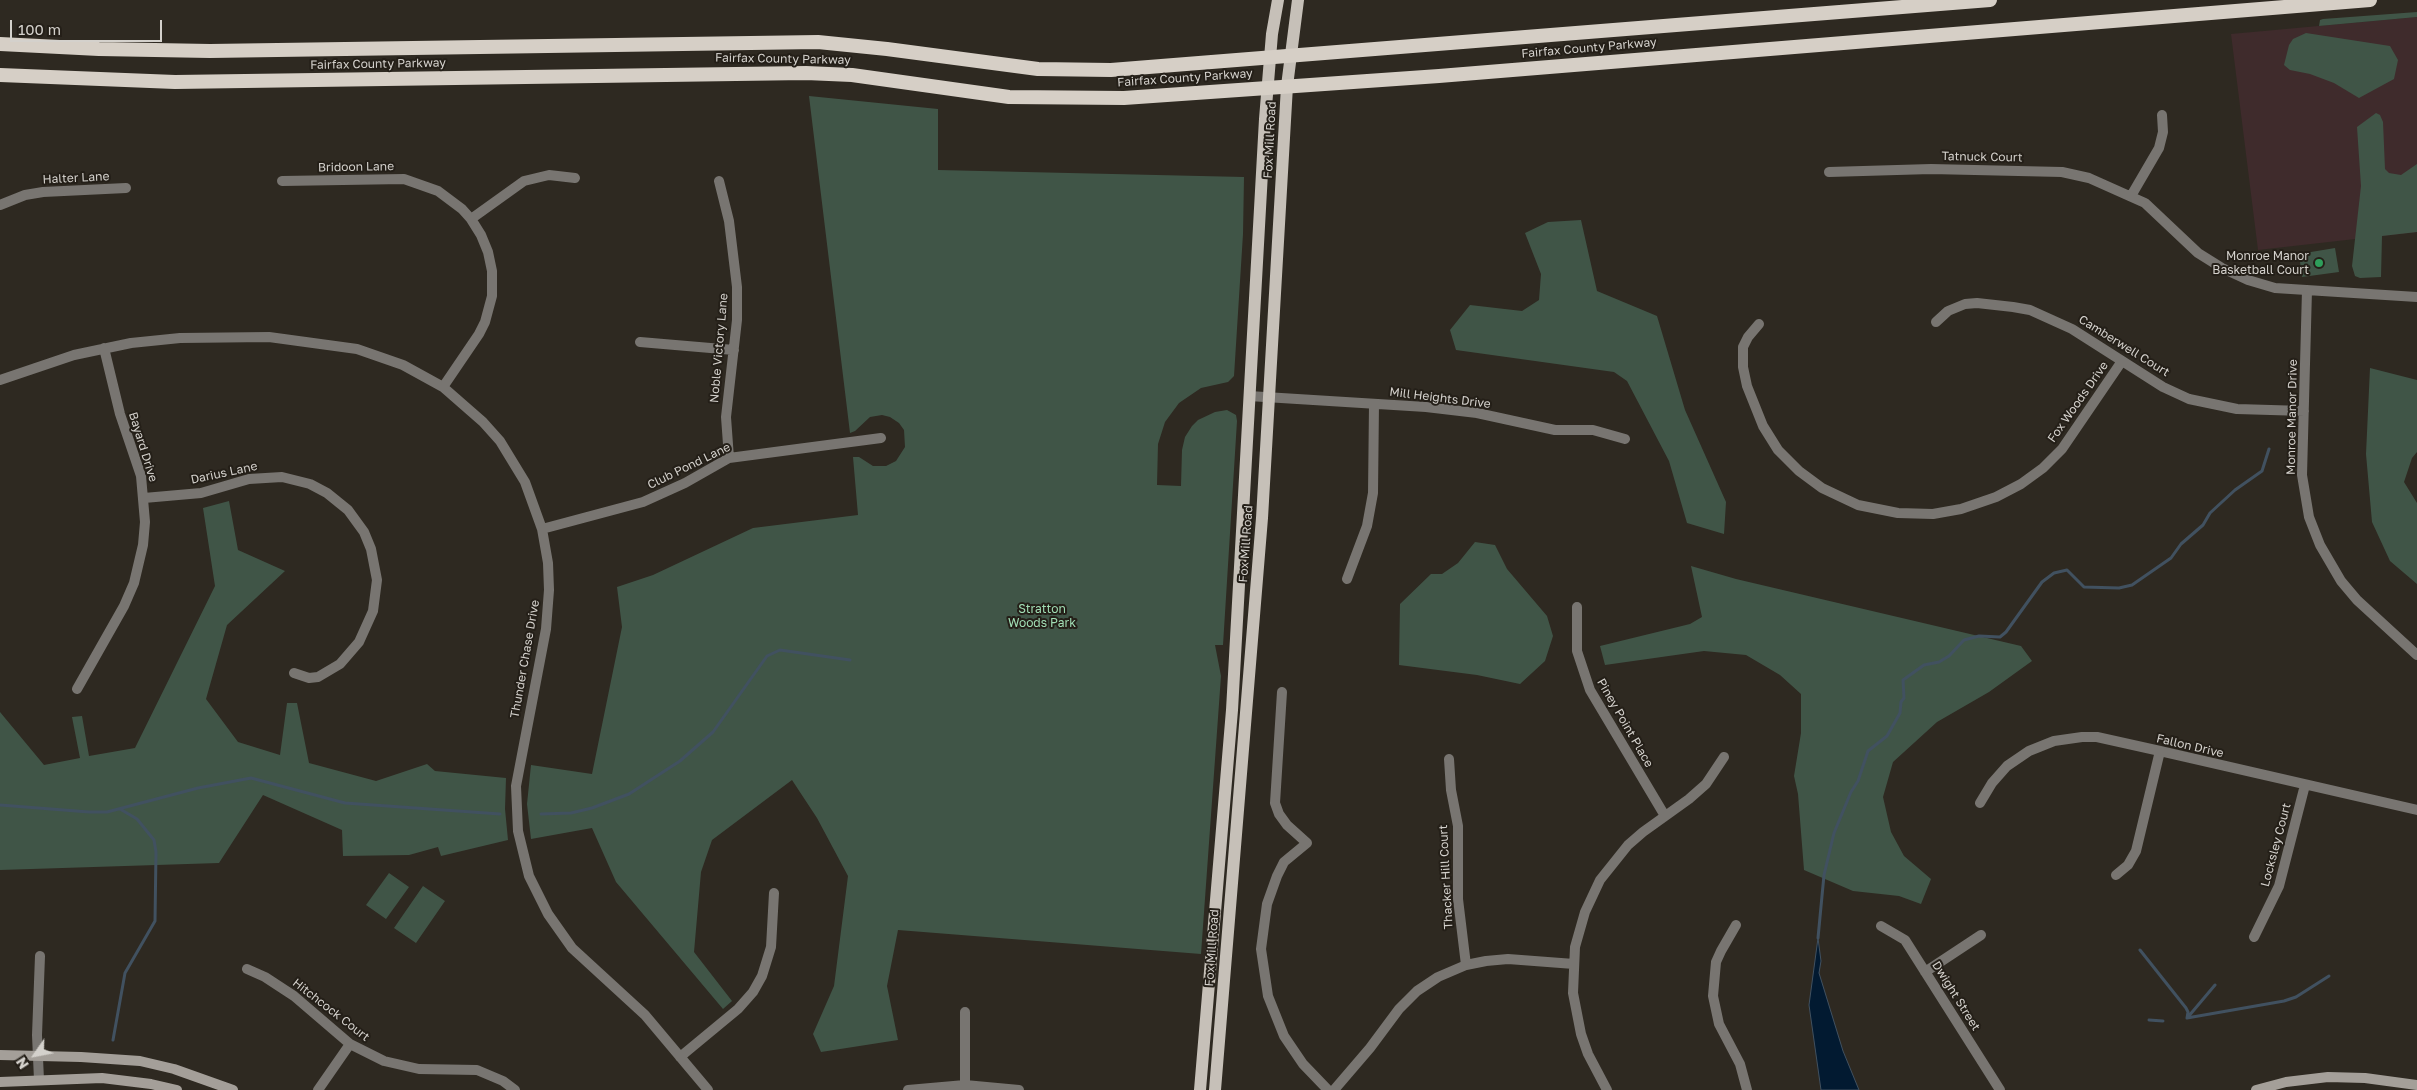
<!DOCTYPE html>
<html>
<head>
<meta charset="utf-8">
<style>
	body { margin:0 }
	#map { position:relative; width:2417px; height:1090px; overflow:hidden; background:#2e2921; font-family:"Golos Text",sans-serif }
	canvas { display:block }
	.north { position:absolute; left:10px; top:1030px; width:50px; height:50px; -webkit-text-stroke:4px #241f18; paint-order:stroke; rotate:237deg; font-size:14px; font-weight:700; line-height:20px; text-align:center; color:#d4d1cc }
	.north::after { content:''; display:block; margin:auto; width:18px; height:22px; background:#d4d1cc; clip-path:polygon(50% 0,100% 100%,50% 72%,0 100%) }
	.scale { position:absolute; left:10px; top:20px; width:152px; height:22px; box-sizing:border-box; border:2px solid #d4d1cc; border-top:0; padding-left:6px; font-size:15px; line-height:18px; white-space:nowrap; color:#d4d1cc; -webkit-text-stroke:4px #241f18; paint-order:stroke }
</style>
</head>
<body>
<div id="map">
<canvas width="2417" height="1090"></canvas>
<div class="north">N</div>
<div class="scale">100 m</div>
</div>
<script>
const ctx = document.querySelector('canvas').getContext('2d');
ctx.lineJoin = 'round';
function fillPath(path, color) { ctx.fillStyle = color; ctx.fill(path, 'evenodd'); }
const shape = rows => new Path2D(rows.map(r => 'M' + r).join(''));
function strokePath(path, color, width, dash) { ctx.strokeStyle = color; ctx.lineWidth = width; ctx.lineCap = dash ? 'butt' : 'round'; ctx.setLineDash(dash || []); ctx.stroke(path); }
function write(font, color, halo, rows, align = 'center') {
  ctx.font = font + ' "Golos Text",sans-serif'; ctx.lineWidth = 4; ctx.setLineDash([]); ctx.textBaseline = 'middle'; ctx.strokeStyle = halo; ctx.fillStyle = color; for (const [text, x, y, turn = 0] of rows) {
    ctx.save(); ctx.translate(x, y); ctx.rotate((+turn || 0) * Math.PI / 180); ctx.textAlign = isNaN(turn) ? turn : align; if (halo) ctx.strokeText(text, 0, 0); ctx.fillText(text, 0, 0); ctx.restore();
  }
}
fillPath(shape([
	[2417,17,2417,232,2258,250,2231,34]
]), '#3f2b2c');
fillPath(shape([
	[2417,12,2417,17,2319,26,2320,20,2323,19],
	[2306,33,2390,46,2398,60,2394,79,2359,98,2334,83,2310,74,2290,70,2284,65,2289,45,2293,39],
	[809,96,938,109,938,170,1244,177,1243,234,1234,376,1228,382,1201,388,1179,403,1165,422,1158,444,1157,485,1181,486,1182,450,1185,437,1192,426,1198,420,1215,412,1227,410,1236,415,1237,421,1223,645,1215,645,1221,676,1201,954,898,930,887,986,898,1040,821,1052,813,1034,834,986,848,876,817,818,792,780,712,840,701,872,694,952,732,1001,723,1009,616,882,592,828,531,839,527,804,531,765,592,774,622,627,617,587,653,575,753,528,858,515,853,457,859,457,873,466,886,466,896,461,905,447,904,430,899,423,890,417,882,415,870,417,855,431,850,433],
	[2376,113,2380,115,2383,122,2385,169,2389,173,2401,175,2417,164,2417,232,2382,236,2381,277,2360,278,2355,276,2352,266,2361,186,2357,127],
	[1581,220,1597,291,1657,316,1685,410,1726,502,1724,534,1687,523,1669,461,1627,381,1614,372,1456,350,1450,330,1470,305,1522,311,1539,300,1541,274,1525,233,1548,222],
	[2335,248,2339,272,2302,277,2299,254],
	[2370,368,2417,380,2417,452,2412,458,2404,482,2417,503,2417,584,2390,561,2372,522,2366,454],
	[229,501,238,550,285,571,227,625,206,699,238,742,280,755,287,703,297,703,309,763,376,781,427,764,435,771,506,778,505,809,508,840,441,856,438,847,409,855,343,856,342,830,263,795,219,863,0,870,0,712,44,765,80,758,72,717,82,716,89,756,135,748,215,586,203,508],
	[1475,542,1495,545,1507,569,1547,616,1553,636,1545,661,1520,684,1477,675,1399,665,1400,604,1431,574,1442,574,1458,563],
	[1691,566,1736,579,2021,646,2032,661,1989,692,1937,722,1893,762,1883,797,1891,832,1904,856,1931,879,1921,904,1899,896,1853,891,1804,870,1798,794,1794,776,1801,733,1801,694,1780,675,1746,655,1704,651,1605,665,1600,646,1690,624,1702,617],
	[389,873,409,887,386,919,366,905],
	[423,886,445,901,416,943,394,928]
]), '#405547');
const water = shape([
	[1818,938,1821,961,1819,973,1843,1051,1859,1090,1821,1090,1809,1005,1818,938]
]);
fillPath(water, '#021a31');
strokePath(water, '#415160', 1);
strokePath(shape([
	[0,805,89,812,107,812,198,788,251,778,345,803,500,814],
	[541,814,571,813,592,808,629,794,680,761,713,732,767,656,780,650,850,660],
	[1818,938,1824,875,1834,833,1851,792,1858,781,1868,751,1887,736,1900,713,1901,702,1904,698,1903,680,1924,665,1939,662,1949,656,1964,640,1979,636,2000,637,2006,632,2042,582,2054,573,2067,570,2084,587,2119,588,2132,585,2171,558,2181,544,2203,525,2210,513,2235,490,2262,471,2269,449],
	[2140,950,2186,1008,2188,1012,2187,1018],
	[2188,1017,2215,985],
	[2187,1018,2284,1001,2296,997,2329,976],
	[2149,1020,2163,1021],
	[113,1040,125,973,155,921,156,852,154,840,137,819,120,809]
]), '#415160', 3);
strokePath(shape([
	[1829,172,1931,169,2062,172,2089,178,2145,203,2198,253,2222,268,2248,280,2275,288,2417,297],
	[282,181,404,179,438,191,462,209,471,219,481,235,488,252,492,271,492,296,485,322,479,334,443,387],
	[719,181,729,221,737,287,737,320,726,417,729,458],
	[2131,196,2159,148,2163,132,2162,115],
	[0,205,25,195,43,192,126,188],
	[471,219,524,181,549,175,575,178],
	[2307,290,2302,475,2309,517,2320,545,2341,581,2357,600,2417,655],
	[1936,322,1948,311,1965,304,1977,303,2013,307,2030,310,2072,329,2163,387,2189,399,2237,409,2304,411],
	[1759,324,1748,337,1743,347,1743,367,1747,386,1763,426,1778,450,1799,471,1822,488,1858,505,1898,513,1933,514,1961,509,1996,497,2021,484,2043,468,2062,449,2122,361],
	[640,342,734,350],
	[0,380,74,355,131,343,180,338,269,337,357,349,403,365,443,387,483,422,500,441,525,482,542,529,548,563,549,590,546,629,516,786,518,831,529,876,548,914,572,948,645,1015,708,1090],
	[1249,396,1426,407,1477,413,1555,430,1593,430,1625,439],
	[144,498,201,493,249,479,282,477,310,484,327,493,348,510,364,532,371,549,377,580,373,611,359,642,340,664,318,677,309,678,294,673],
	[542,529,643,502,685,483,729,458,881,438],
	[1347,579,1367,526,1373,493,1374,404],
	[1577,607,1577,651,1590,690,1665,816],
	[77,689,124,606,134,583,143,545,145,522,141,476,120,414,104,348],
	[1282,692,1275,803,1279,814,1287,825,1307,843,1284,862,1277,876,1267,904,1261,949,1268,996,1284,1036,1303,1064,1328,1090],
	[1449,759,1451,790,1458,826,1458,899,1466,965],
	[1980,803,1992,783,2007,766,2029,751,2054,741,2082,737,2097,737,2160,751,2417,810],
	[2116,875,2128,865,2136,851,2160,751],
	[1736,925,1721,951,1716,962,1713,996,1719,1024,1740,1064,1747,1090],
	[1881,926,1905,940,2000,1090],
	[2254,937,2279,886,2305,785],
	[247,969,265,977,294,996,350,1044,384,1061,419,1069,477,1070,503,1081,515,1090],
	[1925,972,1981,935],
	[965,1012,965,1085],
	[680,1057,738,1009,753,992,762,976,771,947,774,893],
	[39,1080,37,1035,40,956],
	[318,1090,350,1044],
	[908,1090,965,1085,1019,1090],
	[1334,1090,1370,1048,1399,1009,1417,991,1438,977,1466,965,1486,961,1508,959,1574,964],
	[1607,1090,1588,1054,1581,1034,1573,993,1575,947,1585,912,1600,880,1628,845,1643,832,1689,799,1706,784,1724,757]
]), '#787571', 10);
strokePath(shape([
	[0,1055,81,1057,140,1061,174,1069,233,1090],
	[0,1082,102,1078,151,1084,177,1090],
	[2256,1090,2286,1082,2328,1077,2365,1078,2417,1085]
]), '#a49f99', 10);
strokePath(shape([
	[1200,1090,1232,710,1265,119,1272,34,1278,0],
	[1215,1090,1262,518,1287,86,1298,0]
]), '#c6c0b8', 12);
strokePath(shape([
	[0,44,99,49,210,51,818,42,887,49,1038,69,1111,70,1990,0],
	[0,75,175,82,806,73,852,75,1009,97,1124,98,1439,76,2370,0]
]), '#d6cfc6', 14);
for (const [x, y, r, color] of [
	[2319,263,5,"#2e9e5b"]
]) { const dot = new Path2D(); dot.arc(x, y, r, 0, 2 * Math.PI); ctx.fillStyle = color; ctx.fill(dot); strokePath(dot, '#241f18', 2); }
write('12px', '#d4d1cc', '#241f18', [
	["Fairfax County Parkway",1589,48,-5],
	["Fairfax County Parkway",783,59,1],
	["Fairfax County Parkway",378,64,-1],
	["Fairfax County Parkway",1185,78,-4],
	["Fox Mill Road",1270,140,-87],
	["Tatnuck Court",1982,157,1],
	["Bridoon Lane",356,167,-1],
	["Halter Lane",76,178,-3],
	["Camberwell Court",2124,346,32],
	["Noble Victory Lane",719,348,-85],
	["Mill Heights Drive",1440,398,7],
	["Fox Woods Drive",2078,402,-55],
	["Monroe Manor Drive",2292,417,-89],
	["Bayard Drive",143,447,73],
	["Club Pond Lane",689,466,-26],
	["Darius Lane",224,473,-12],
	["Fox Mill Road",1246,544,-86],
	["Thunder Chase Drive",525,659,-80],
	["Piney Point Place",1625,723,60],
	["Fallon Drive",2190,746,13],
	["Locksley Court",2276,845,-75],
	["Thacker Hill Court",1446,877,-93],
	["Fox Mill Road",1212,948,-86],
	["Dwight Street",1956,996,58],
	["Hitchcock Court",331,1010,38]
]);
write('12px', '#d4d1cc', '#241f18', [
	["Monroe Manor",2309,256],
	["Basketball Court",2309,270]
], 'right');
write('12px', '#a1deb5', '#241f18', [
	["Stratton",1042,609],
	["Woods Park",1042,623]
]);
</script>
</body>
</html>
